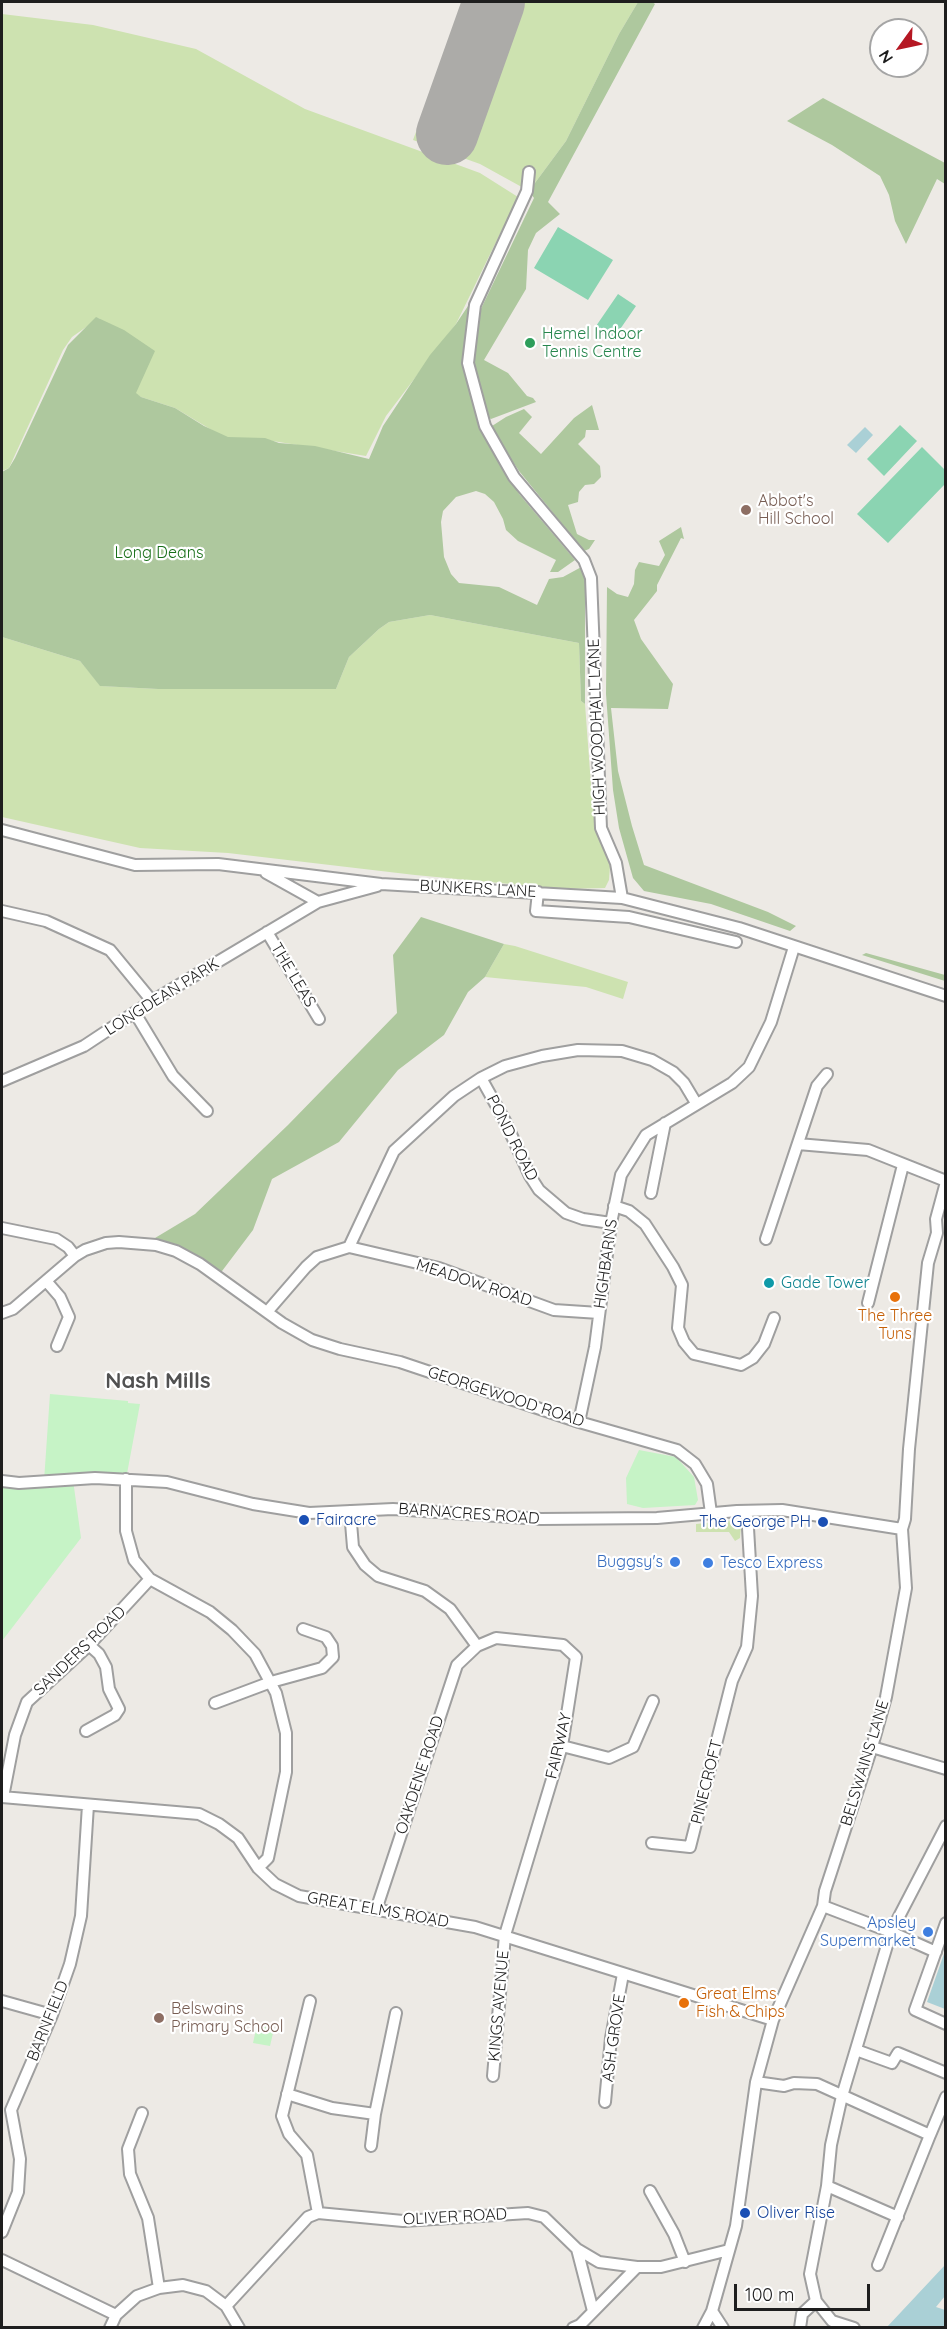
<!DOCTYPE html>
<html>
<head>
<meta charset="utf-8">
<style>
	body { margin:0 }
	#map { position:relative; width:947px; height:2329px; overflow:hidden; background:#edeae5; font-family:Quicksand,sans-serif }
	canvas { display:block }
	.frame { position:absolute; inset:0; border:3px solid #1e1e1e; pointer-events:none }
	.north { position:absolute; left:869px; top:18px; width:60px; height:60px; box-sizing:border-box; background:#fff; border:2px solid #a5a5a5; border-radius:50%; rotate:237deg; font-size:16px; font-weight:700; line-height:24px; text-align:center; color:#1e1e1e }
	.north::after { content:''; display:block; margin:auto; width:21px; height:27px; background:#b51723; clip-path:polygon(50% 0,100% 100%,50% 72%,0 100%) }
	.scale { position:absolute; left:734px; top:2284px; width:136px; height:27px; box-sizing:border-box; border:3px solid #1e1e1e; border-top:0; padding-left:8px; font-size:18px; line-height:21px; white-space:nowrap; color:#1e1e1e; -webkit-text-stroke:4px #fff; paint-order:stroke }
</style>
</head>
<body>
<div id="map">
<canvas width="947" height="2329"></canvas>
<div class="frame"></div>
<div class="north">N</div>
<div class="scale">100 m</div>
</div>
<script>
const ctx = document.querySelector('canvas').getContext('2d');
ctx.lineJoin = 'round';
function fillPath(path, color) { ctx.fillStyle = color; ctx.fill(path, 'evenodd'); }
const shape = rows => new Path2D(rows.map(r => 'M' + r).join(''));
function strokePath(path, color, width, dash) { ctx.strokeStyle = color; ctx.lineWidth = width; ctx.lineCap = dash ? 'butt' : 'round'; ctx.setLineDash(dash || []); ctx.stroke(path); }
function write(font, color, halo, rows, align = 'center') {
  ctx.font = font + ' Quicksand,sans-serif'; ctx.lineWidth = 4.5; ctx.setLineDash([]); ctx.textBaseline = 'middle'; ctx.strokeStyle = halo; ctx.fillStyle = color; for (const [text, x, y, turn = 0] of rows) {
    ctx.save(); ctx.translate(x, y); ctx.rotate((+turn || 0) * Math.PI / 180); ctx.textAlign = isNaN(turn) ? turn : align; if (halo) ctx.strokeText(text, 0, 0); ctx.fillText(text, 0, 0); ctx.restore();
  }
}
fillPath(shape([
	[464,2,638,2,619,34,566,141,529,191,480,164,413,140],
	[2,14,93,25,196,49,305,109,480,173,518,197,456,324,386,416,366,456,254,438,225,438,175,408,141,397,135,394,99,318,72,337,63,350,9,468,2,471],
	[430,615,579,643,581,701,585,704,591,785,610,866,609,880,605,888,564,889,415,875,228,853,140,848,2,817,2,637,80,661,101,686,158,689,336,689,349,657,379,629,389,622],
	[504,944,515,946,628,982,623,999,586,987,485,977],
	[736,1520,741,1526,740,1538,735,1541,729,1532,696,1532,696,1524]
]), '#cde2b0');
fillPath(shape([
	[638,2,652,2,655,4,548,202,560,214,536,233,528,250,526,289,484,360,508,373,527,396,533,398,536,402,491,419,486,416,472,366,478,315,534,198,529,191,566,141,619,34],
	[823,98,945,163,945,184,937,179,906,244,895,221,889,195,880,176,832,145,787,121],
	[468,306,473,309,466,372,472,400,483,429,502,467,520,495,575,560,558,572,550,572,556,560,518,541,506,530,503,519,494,502,485,494,476,491,456,497,443,511,441,522,444,557,451,574,459,583,499,587,537,605,549,579,563,577,585,565,585,704,581,701,579,643,430,615,389,622,379,629,349,657,336,689,158,689,100,686,80,661,2,637,2,472,9,468,15,458,68,345,96,317,124,330,155,351,136,393,141,397,175,408,204,426,228,437,265,438,279,443,315,446,369,459,383,426,430,355,456,324],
	[592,405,599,430,586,430,585,437,578,444,600,466,601,477,594,484,585,485,579,492,578,502,568,505,577,534,589,540,595,540,589,549,584,551,519,471,494,433,492,426,506,417,524,409,532,417,519,433,541,454,574,418],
	[681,527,684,539,681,538,657,585,657,591,634,620,641,639,673,684,668,709,611,708,618,771,632,826,644,865,768,912,796,926,790,931,711,904,644,891,633,878,619,828,613,790,606,694,607,587,617,594,628,597,634,584,635,570,639,562,659,566,665,555,659,541],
	[421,917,504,944,485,977,468,992,444,1035,398,1070,339,1142,272,1179,253,1230,216,1279,150,1241,195,1214,288,1125,397,1013,393,955],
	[866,953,945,975,945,981,862,955]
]), '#aec89e');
fillPath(shape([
	[50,1394,128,1401,128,1403,140,1404,126,1479,73,1480,81,1538,2,1641,2,1481,44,1481],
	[639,1450,676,1457,694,1477,698,1500,695,1505,643,1508,627,1504,626,1478],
	[257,2025,274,2029,270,2046,253,2043]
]), '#c6f3c6');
fillPath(shape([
	[558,227,613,260,588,300,534,268],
	[618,294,636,306,612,341,594,329],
	[900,425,917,441,884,476,867,459],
	[922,447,945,470,945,484,888,543,857,514]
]), '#8bd4b2');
fillPath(shape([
	[865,427,873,435,856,453,847,445],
	[945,1951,946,2009,945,2009,927,2002],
	[945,2265,945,2296,936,2307,945,2310,945,2327,887,2327]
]), '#aad0d6');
strokePath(shape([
	[447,134,494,2]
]), '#acaba8', 62);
const minor = shape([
	[529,172,527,191,475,305,468,363,485,426,514,477,584,560,591,578,601,828,616,863,622,898],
	[2,830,135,865,218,864,381,884,622,898,739,928,946,996],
	[266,873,318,902],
	[538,892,536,911,629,917,736,942],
	[2,911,46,921,110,950,152,1001],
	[267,932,319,1019],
	[135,1013,173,1076,207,1111],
	[481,1078,505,1121,530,1176,539,1190,566,1213,583,1219,611,1223],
	[2,1081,84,1046,152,1001,318,902,377,886],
	[798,1144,868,1150,946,1181],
	[651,1193,665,1123],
	[614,1206,629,1211,645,1224,673,1267,682,1285,678,1328,684,1342,694,1354,741,1365,753,1358,764,1344,774,1318],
	[2,1228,56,1239,68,1247,75,1256],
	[766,1239,817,1086,827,1074],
	[349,1247,439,1268,554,1310,599,1313],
	[47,1282,60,1297,69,1317,57,1346],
	[868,1303,903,1165],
	[267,1312,306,1267,317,1257,349,1247,394,1151,454,1096,481,1078,505,1066,542,1056,578,1050,622,1051,652,1060,673,1072,684,1083,696,1103],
	[2,1313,13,1309,75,1256,85,1250,106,1243,119,1242,156,1245,176,1251,200,1264,282,1323,312,1340,340,1349,400,1362,579,1422,677,1450,695,1464,707,1484,711,1513],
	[579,1422,595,1347,611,1223,621,1175,646,1135,732,1083,749,1067,771,1022,794,947],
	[126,1479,126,1531,134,1560,150,1579,210,1612,232,1630,255,1654,276,1693,286,1733,286,1772,268,1858,258,1868],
	[2,1481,19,1483,95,1478,167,1482,253,1504,309,1513,393,1509,541,1519,657,1518,737,1511,782,1510,902,1529],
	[350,1511,353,1547,365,1565,378,1576,425,1591,450,1609,477,1646],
	[215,1703,271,1682,322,1668,333,1657,332,1646,326,1637,303,1629],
	[86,1731,115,1715,119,1709,109,1689,106,1667,99,1654,89,1645],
	[562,1746,609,1758,633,1747,653,1701],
	[872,1747,946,1769],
	[2,1797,199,1814,219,1824,238,1838,258,1868,275,1884,299,1896,475,1927,773,2020],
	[3,1797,15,1735,27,1702,89,1645,150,1579],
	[652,1843,690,1847,732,1681,747,1647,752,1596,747,1511],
	[823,1906,891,1932,936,1952],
	[376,1910,457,1665,477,1646,496,1638,563,1645,576,1657,562,1746,505,1935,493,2076],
	[946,1923,915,2010,946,2024],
	[2,2001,52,2015],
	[310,2001,282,2116,289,2134,307,2155,318,2213],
	[856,2050,892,2063,898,2053,946,2073],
	[756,2082,784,2086,794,2083,817,2084,930,2135,878,2265],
	[287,2094,332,2108,375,2114],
	[605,2102,611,2038,623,1974],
	[142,2113,128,2149,130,2174,148,2218,159,2288],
	[930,2135,946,2097],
	[371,2146,375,2114,396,2013],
	[827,2186,898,2217],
	[650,2191,674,2234,685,2262],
	[2,2232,18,2192,20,2159,11,2110,52,2015,70,1964,81,1916,88,1805],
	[577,2249,593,2311],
	[2,2260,116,2315],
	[226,2306,308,2217,318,2213,403,2221,528,2213,544,2217,577,2249,599,2262,637,2267,661,2267,729,2250],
	[712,2311,723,2328],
	[110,2328,116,2315,137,2296,159,2288,183,2285,206,2291,226,2306,239,2328],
	[573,2328,580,2325,637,2267],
	[703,2328,712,2311,736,2226,756,2082,773,2020,823,1906,825,1891,872,1747,886,1697,906,1588,902,1529,905,1519,909,1449,928,1263,937,1233,936,1219,946,1182],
	[800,2328,802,2314,816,2301],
	[854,2328,832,2321,816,2301,810,2274,827,2186,831,2145,842,2096,891,1932,946,1826]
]);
strokePath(minor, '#9f9f9f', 14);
strokePath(minor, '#fff', 10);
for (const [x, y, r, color] of [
	[530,343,6,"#2e9e5b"],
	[746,510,6,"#8d6e63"],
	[769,1283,6,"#0f9aa8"],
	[895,1297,6,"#e8710a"],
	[304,1520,6,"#1a4fb4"],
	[823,1522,6,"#1a4fb4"],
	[675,1562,6,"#3f7fe0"],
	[708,1563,6,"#3f7fe0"],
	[928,1932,6,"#3f7fe0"],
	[684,2003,6,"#e8710a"],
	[159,2018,6,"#8d6e63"],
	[745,2213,6,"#1a4fb4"]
]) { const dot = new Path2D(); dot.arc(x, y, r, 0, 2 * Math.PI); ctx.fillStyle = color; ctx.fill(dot); strokePath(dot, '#fff', 2); }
write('16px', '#27864d', '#fff', [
	["Hemel Indoor",542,334],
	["Tennis Centre",542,352]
], 'left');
write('16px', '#785e54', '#fff', [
	["Abbot's",758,501],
	["Hill School",758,519],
	["Belswains",171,2009],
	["Primary School",171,2027]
], 'left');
write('16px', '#186f18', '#fff', [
	["Long Deans",159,553]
]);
write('16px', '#1e1e1e', '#fff', [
	["HIGH WOODHALL LANE",597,727,-92],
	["BUNKERS LANE",478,889,3],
	["THE LEAS",293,975,59],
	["LONGDEAN PARK",162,997,-32],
	["POND ROAD",512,1138,63],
	["HIGHBARNS",606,1264,-82],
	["MEADOW ROAD",474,1283,18],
	["GEORGEWOOD ROAD",506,1397,18],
	["BARNACRES ROAD",469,1514,4],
	["SANDERS ROAD",80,1651,-44],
	["FAIRWAY",559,1746,-77],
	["BELSWAINS LANE",865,1763,-73],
	["OAKDENE ROAD",420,1775,-72],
	["PINECROFT",707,1782,-76],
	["GREAT ELMS ROAD",378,1910,10],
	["KINGS AVENUE",499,2006,-85],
	["BARNFIELD",48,2021,-68],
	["ASH GROVE",614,2038,-82],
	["OLIVER ROAD",455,2217,-3]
]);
write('16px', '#0d838f', '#fff', [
	["Gade Tower",781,1283]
], 'left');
write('16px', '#c56008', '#fff', [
	["The Three",895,1316],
	["Tuns",895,1334],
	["Great Elms",696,1994,"left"],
	["Fish & Chips",696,2012,"left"]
]);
write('16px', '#164399', '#fff', [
	["Fairacre",316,1520],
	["The George PH",811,1522,"right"],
	["Oliver Rise",757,2213]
], 'left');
write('16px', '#366cbe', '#fff', [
	["Buggsy's",663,1562],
	["Tesco Express",720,1563,"left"],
	["Apsley",916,1923],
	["Supermarket",916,1941]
], 'right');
write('bold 22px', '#515151', '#fff', [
	["Nash Mills",158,1381]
]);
</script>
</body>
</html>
